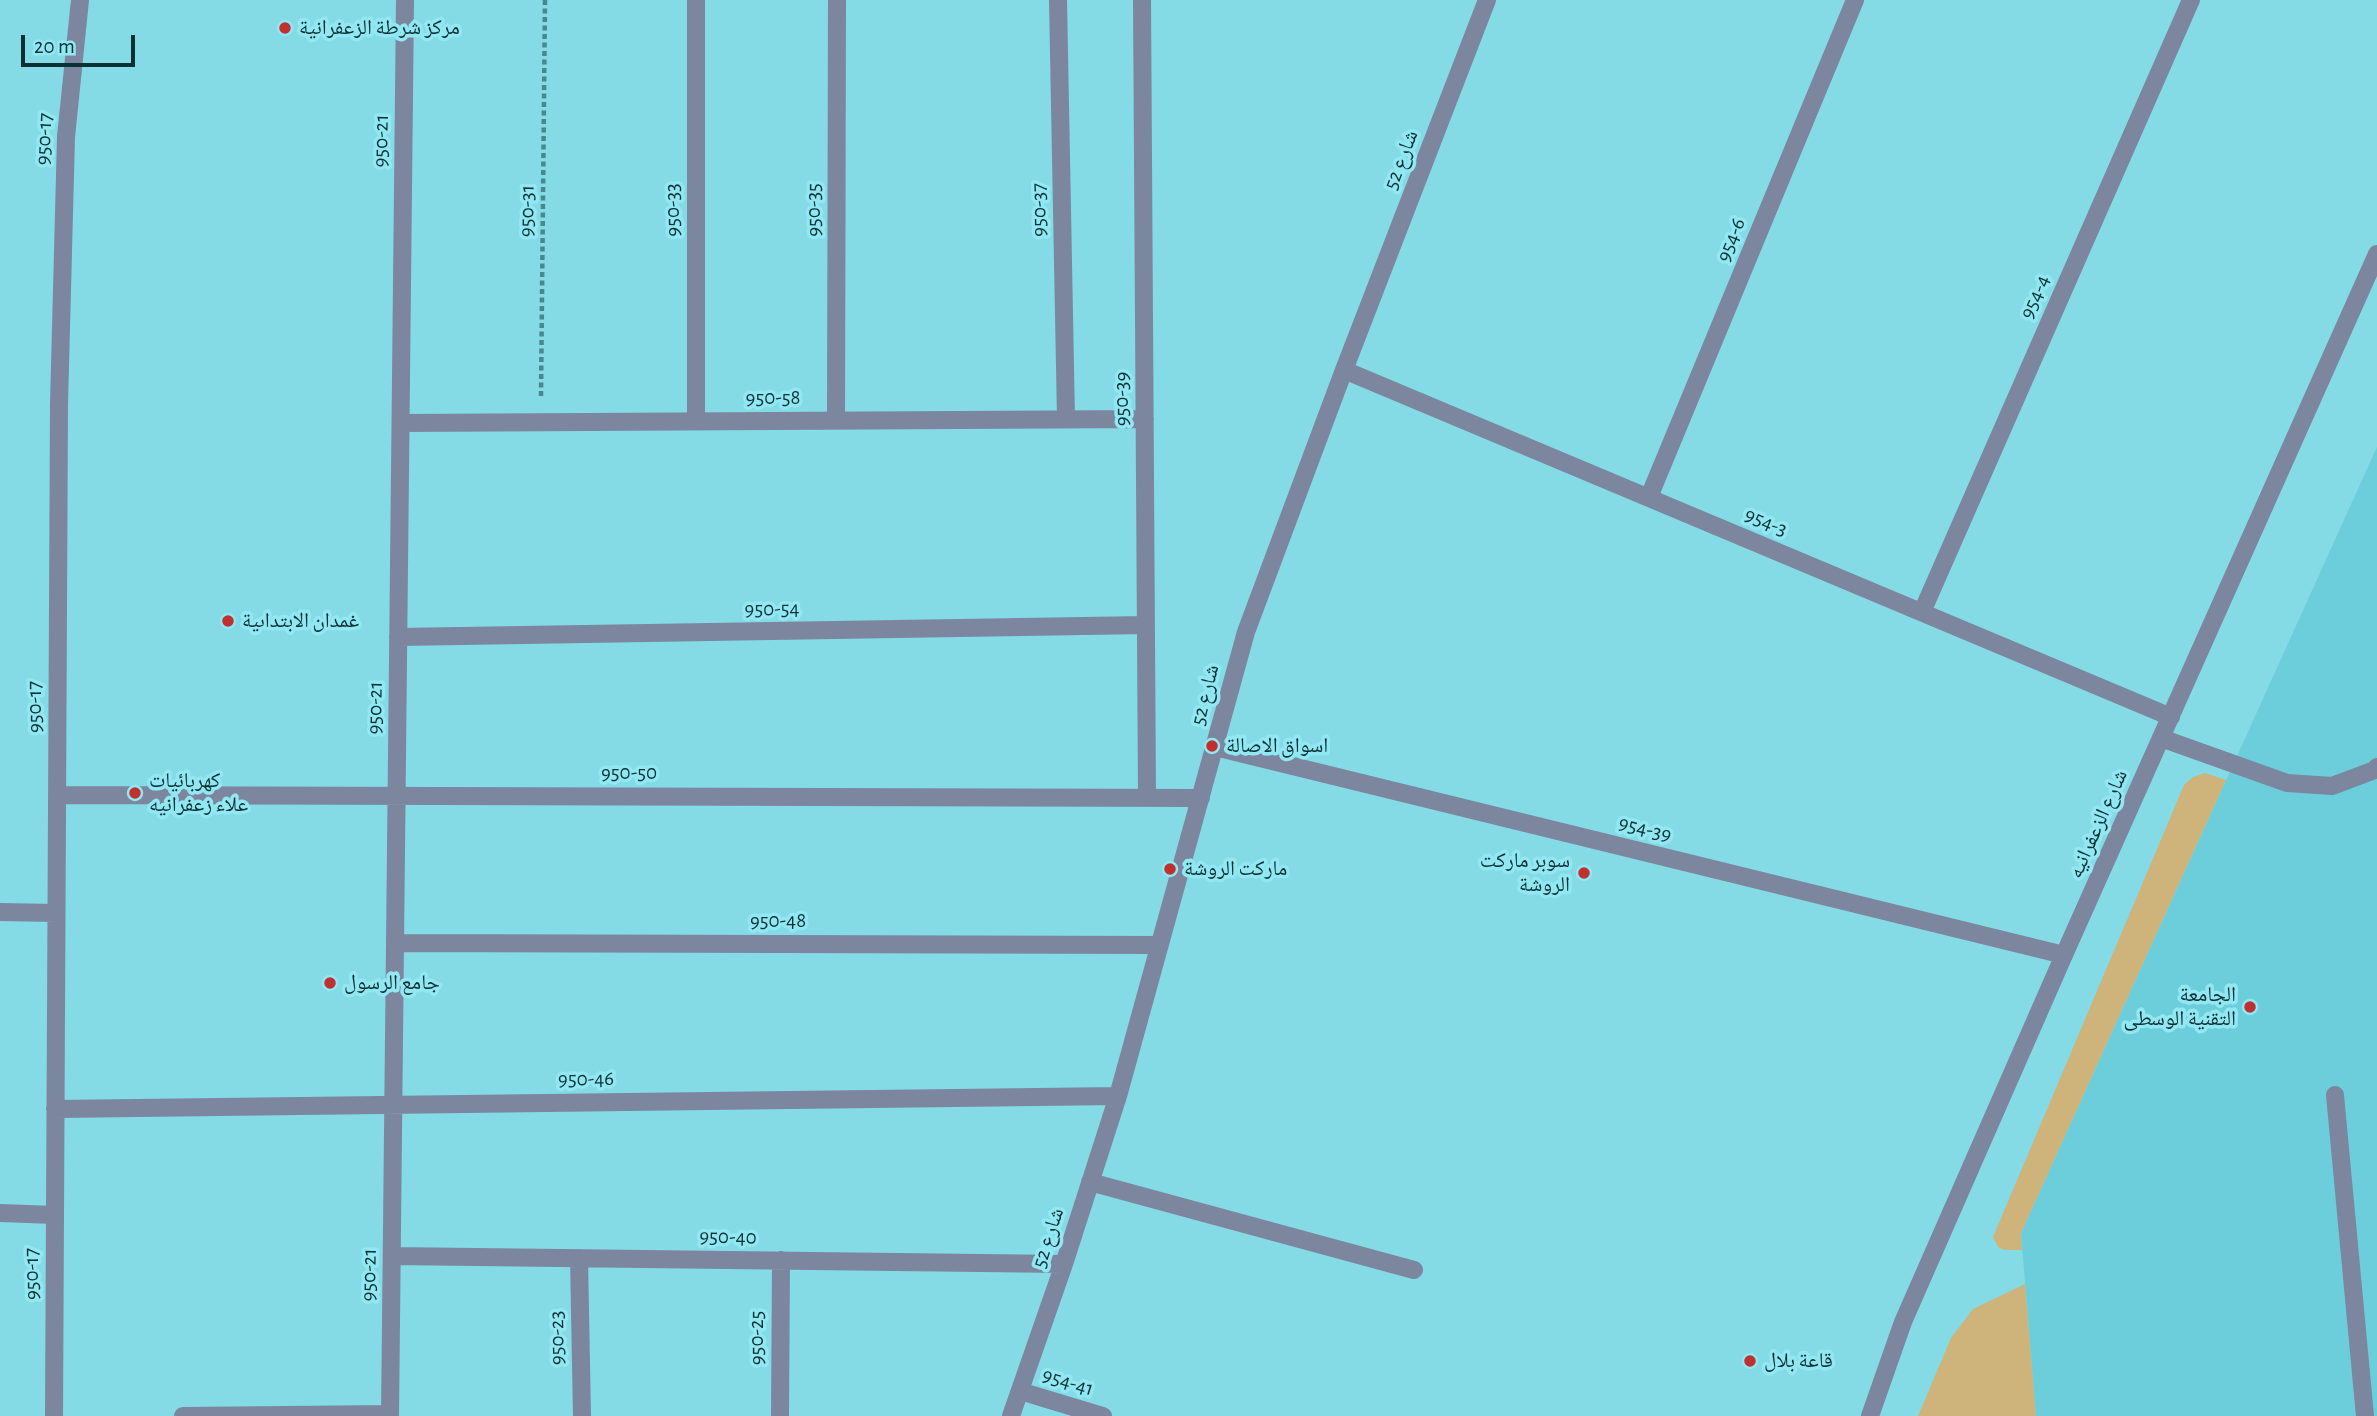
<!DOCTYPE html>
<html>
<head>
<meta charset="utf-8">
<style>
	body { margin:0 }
	#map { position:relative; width:2377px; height:1416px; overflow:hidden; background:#84dae5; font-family:"Alegreya Sans",sans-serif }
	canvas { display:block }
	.scale { position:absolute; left:21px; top:35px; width:114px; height:32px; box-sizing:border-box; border:4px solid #0b3135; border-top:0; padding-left:9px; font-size:21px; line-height:24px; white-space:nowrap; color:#0b3135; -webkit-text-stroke:5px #91e7f2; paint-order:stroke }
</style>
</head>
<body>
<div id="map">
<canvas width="2377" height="1416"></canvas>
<div class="scale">20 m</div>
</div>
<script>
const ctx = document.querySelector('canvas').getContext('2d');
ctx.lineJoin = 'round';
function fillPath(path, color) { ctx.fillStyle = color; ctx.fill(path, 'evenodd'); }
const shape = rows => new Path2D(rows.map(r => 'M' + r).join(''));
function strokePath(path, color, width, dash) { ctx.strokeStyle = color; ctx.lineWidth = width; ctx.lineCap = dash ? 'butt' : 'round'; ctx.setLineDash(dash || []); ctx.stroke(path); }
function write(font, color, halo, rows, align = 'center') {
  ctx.font = font + ' "Alegreya Sans","Noto Naskh Arabic",sans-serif'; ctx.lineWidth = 7; ctx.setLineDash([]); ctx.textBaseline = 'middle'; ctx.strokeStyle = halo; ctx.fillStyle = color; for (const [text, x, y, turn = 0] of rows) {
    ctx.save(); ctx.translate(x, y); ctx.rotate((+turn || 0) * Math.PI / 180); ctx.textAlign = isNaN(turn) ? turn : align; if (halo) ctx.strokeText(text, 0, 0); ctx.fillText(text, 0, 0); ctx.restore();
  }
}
fillPath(shape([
	[2377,447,2377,1416,2036,1416,2021,1233]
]), '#6ccedb');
fillPath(shape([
	[2205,773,2226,780,2021,1233,2022,1250,2005,1250,1998,1247,1993,1237,2184,785,2193,777],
	[2025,1284,2036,1416,1918,1416,1951,1338,1973,1309]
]), '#ceb47b');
strokePath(shape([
	[541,396,545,0]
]), '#49878f', 4.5, [5, 3.5]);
strokePath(shape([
	[1058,0,1066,419],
	[1142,0,1147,797],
	[1344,370,2171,717],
	[836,420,837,0],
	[696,421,696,0],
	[401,423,1145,419],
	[1649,497,1855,0],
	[1922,612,2191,0],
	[398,637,1146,625],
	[2161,738,2287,783,2332,786,2375,770,2377,767],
	[1215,747,2064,955],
	[57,795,1201,798],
	[0,912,56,913],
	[395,943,1160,945],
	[2335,1095,2365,1416],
	[55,1109,1118,1096],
	[1090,1182,1414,1270],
	[0,1213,55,1215],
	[392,1256,1064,1264],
	[579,1258,582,1416],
	[1020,1391,1103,1416],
	[54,1416,59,404,66,137,80,0],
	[183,1416,390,1414],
	[390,1416,405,0],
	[780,1416,781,1260],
	[1011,1416,1064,1264,1118,1096,1246,632,1344,370,1487,0],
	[1870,1416,1903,1322,2064,955,2377,254]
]), '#7c869e', 18);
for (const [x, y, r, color] of [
	[285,28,7,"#bf302e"],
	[228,621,7,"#bf302e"],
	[1212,746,7,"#bf302e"],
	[135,793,7,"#bf302e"],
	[1170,869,7,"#bf302e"],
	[1584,873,7,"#bf302e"],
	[330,983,7,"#bf302e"],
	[2250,1007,7,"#bf302e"],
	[1750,1361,7,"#bf302e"]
]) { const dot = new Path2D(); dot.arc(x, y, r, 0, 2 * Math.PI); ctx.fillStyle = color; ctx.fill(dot); strokePath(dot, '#91e7f2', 2.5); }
write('21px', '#0b3135', '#91e7f2', [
	["مركز شرطة الزعفرانية",299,28],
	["غمدان الابتداىية",242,621],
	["اسواق الاصالة",1226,746],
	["كهربائيات",149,781],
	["علاء زعفرانيه",149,805],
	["سوبر ماركت",1570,861,"right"],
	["الروشة",1570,885,"right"],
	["ماركت الروشة",1184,869],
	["جامع الرسول",344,983],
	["الجامعة",2236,995,"right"],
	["التقنية الوسطى",2236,1019,"right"],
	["قاعة بلال",1764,1361]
], 'left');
write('21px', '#0b3135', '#91e7f2', [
	["950-17",44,139,-87],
	["950-21",381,141,-89],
	["شارع 52",1401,160,-69],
	["950-33",673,210,-90],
	["950-35",814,210,-90],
	["950-37",1039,210,-91],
	["950-31",527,211,-89],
	["954-6",1731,240,-68],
	["954-4",2035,297,-66],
	["950-58",773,398],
	["950-39",1122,399,-90],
	["954-3",1766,522,23],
	["950-54",772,609,-1],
	["شارع 52",1205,695,-76],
	["950-17",35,707,-90],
	["950-21",375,708,-89],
	["950-50",629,773],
	["شارع الزعفرانيه",2098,824,-66],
	["954-39",1645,829,14],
	["950-48",778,921],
	["950-46",586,1079,-1],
	["950-40",728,1237,1],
	["شارع 52",1048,1238,-72],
	["950-17",32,1274,-90],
	["950-21",369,1275,-89],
	["950-23",557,1338,-91],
	["950-25",757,1338,-90],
	["954-41",1068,1382,17]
]);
</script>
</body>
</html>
